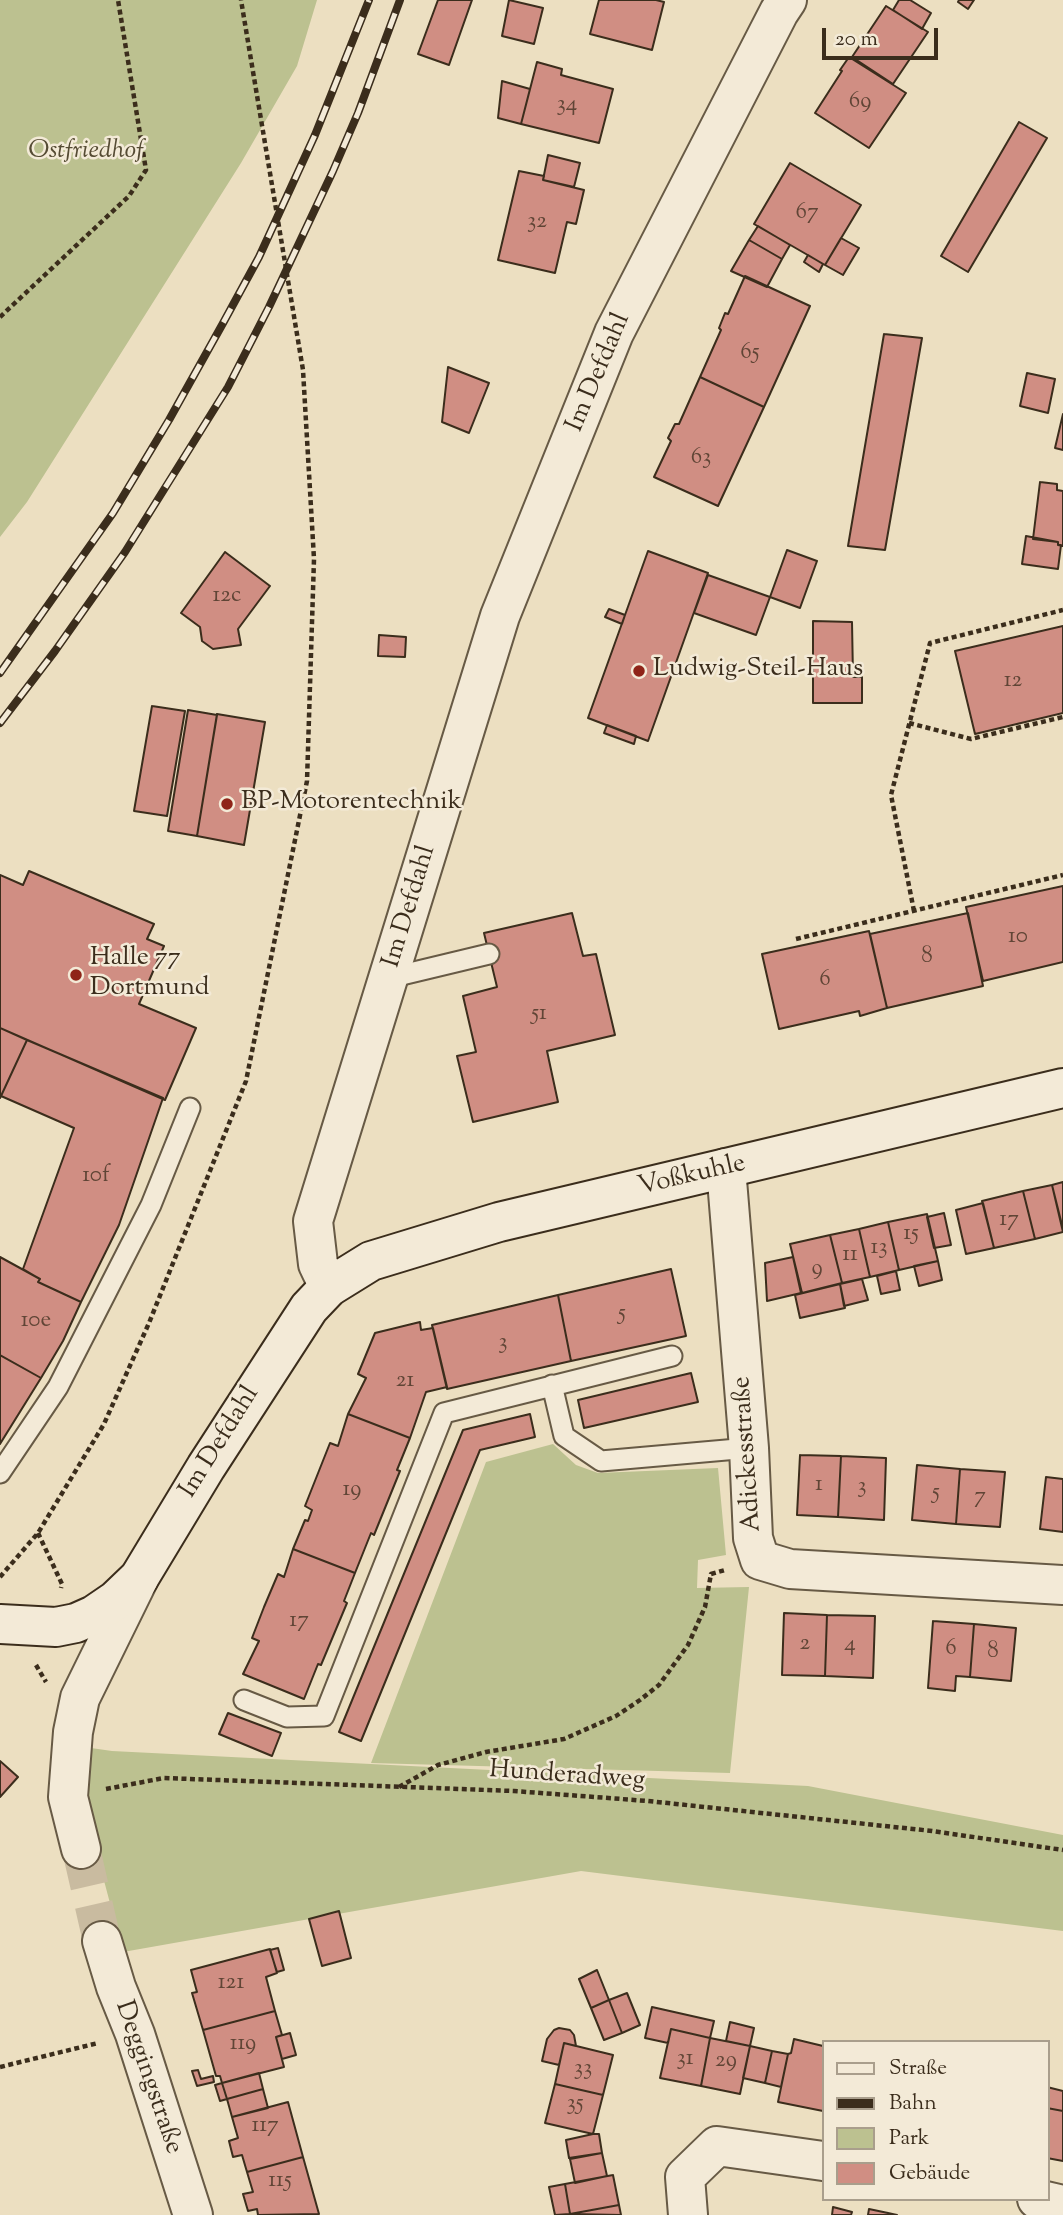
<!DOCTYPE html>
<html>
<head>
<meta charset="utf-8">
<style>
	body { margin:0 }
	#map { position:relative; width:1063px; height:2215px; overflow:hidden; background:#ecdfc1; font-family:"Sorts Mill Goudy",serif }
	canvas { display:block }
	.legend { position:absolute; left:822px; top:2040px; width:228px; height:161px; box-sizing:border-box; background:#f3ead7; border:2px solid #a99e8c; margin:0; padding:9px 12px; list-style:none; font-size:21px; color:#3b2d1c }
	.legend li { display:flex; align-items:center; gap:14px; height:35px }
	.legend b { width:35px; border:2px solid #a99e8c }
	.scale { position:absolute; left:822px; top:28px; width:116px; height:32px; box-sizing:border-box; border:4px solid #3b2d1c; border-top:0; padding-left:9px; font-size:21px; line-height:24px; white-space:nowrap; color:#3b2d1c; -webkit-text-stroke:5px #f3ead7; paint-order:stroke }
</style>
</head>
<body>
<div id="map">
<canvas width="1063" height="2215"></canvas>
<ul class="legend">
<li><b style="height:9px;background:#f3ead7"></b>Straße</li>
<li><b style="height:9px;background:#3b2d1c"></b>Bahn</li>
<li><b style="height:19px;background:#bcc190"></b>Park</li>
<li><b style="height:19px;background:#d08e83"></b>Gebäude</li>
</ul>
<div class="scale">20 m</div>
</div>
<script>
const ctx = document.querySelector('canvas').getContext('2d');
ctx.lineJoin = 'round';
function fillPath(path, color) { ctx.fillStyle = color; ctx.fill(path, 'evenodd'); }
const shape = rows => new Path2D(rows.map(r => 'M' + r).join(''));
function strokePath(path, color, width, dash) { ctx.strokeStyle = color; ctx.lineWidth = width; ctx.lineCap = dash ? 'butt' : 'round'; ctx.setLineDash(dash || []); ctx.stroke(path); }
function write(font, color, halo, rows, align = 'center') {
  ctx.font = font + ' "Sorts Mill Goudy",serif'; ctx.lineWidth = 5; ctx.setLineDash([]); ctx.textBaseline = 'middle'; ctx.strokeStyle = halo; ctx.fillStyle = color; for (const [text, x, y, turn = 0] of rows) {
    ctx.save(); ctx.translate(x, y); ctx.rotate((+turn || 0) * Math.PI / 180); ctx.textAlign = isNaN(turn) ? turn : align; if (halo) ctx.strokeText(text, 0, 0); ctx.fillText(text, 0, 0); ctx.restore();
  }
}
fillPath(shape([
	[0,0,317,0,297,66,241,163,27,502,0,537],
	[553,1444,576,1465,598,1473,718,1468,726,1555,698,1560,697,1588,749,1587,730,1773,371,1763,486,1462],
	[84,1747,112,1751,808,1786,1063,1835,1063,1931,581,1871,123,1952,86,1813]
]), '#bcc190');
const building = shape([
	[438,0,472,0,449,65,418,54,438,0],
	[509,0,543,8,534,44,502,36,509,0],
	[599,0,656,0,664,2,652,50,590,34,599,0],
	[899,0,910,0,931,13,922,29,893,10,899,0],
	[959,0,974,0,968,9,958,2,959,0],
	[886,6,928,32,893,84,852,57,886,6],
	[849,57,906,93,869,148,815,113,842,71,840,70,849,57],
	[537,62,562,69,561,75,613,89,599,143,521,124,537,62],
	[502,81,530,89,521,124,498,118,502,81],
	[1019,122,1047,138,968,272,941,256,1019,122],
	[548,155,580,163,574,187,543,180,548,155],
	[790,163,861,205,825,265,754,224,790,163],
	[519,171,544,176,543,180,584,190,576,224,567,222,555,273,498,260,519,171],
	[758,226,790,245,782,259,749,240,758,226],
	[841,238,859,248,843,275,825,265,841,238],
	[749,240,782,259,767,287,731,271,749,240],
	[808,255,823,264,819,272,804,262,808,255],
	[745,276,810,306,764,407,700,377,721,330,719,328,725,313,728,314,745,276],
	[884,334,922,338,885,550,848,546,884,334],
	[448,367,489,383,469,433,442,422,448,367],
	[1027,373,1055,379,1048,413,1020,406,1027,373],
	[700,377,764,407,718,506,654,477,671,441,668,438,675,424,679,424,700,377],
	[1063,414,1063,450,1055,448,1063,414],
	[1040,482,1057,484,1057,490,1063,491,1063,546,1058,545,1058,542,1033,539,1040,482],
	[1026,536,1058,542,1058,545,1061,545,1058,569,1022,564,1026,536],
	[787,550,817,561,800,608,770,597,787,550],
	[648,551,708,573,648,741,588,718,648,551],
	[225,552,270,586,238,629,241,645,213,649,202,641,200,627,181,613,225,552],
	[708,575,770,597,756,635,694,613,708,575],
	[609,609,625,615,622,624,605,617,609,609],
	[813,621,852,622,853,677,862,677,862,703,813,703,813,621],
	[1063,626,1063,713,975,734,955,651,1063,626],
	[379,635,406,637,405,657,378,656,379,635],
	[152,706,185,711,167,816,134,811,152,706],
	[188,710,217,715,197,836,168,831,188,710],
	[217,714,265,722,244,845,197,836,217,714],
	[607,725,636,736,634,744,604,733,607,725],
	[29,871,154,924,147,939,164,946,139,1004,196,1028,165,1100,0,1028,0,875,23,885,29,871],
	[1063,886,1063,962,983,981,966,907,1063,886],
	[572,913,583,956,596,954,615,1035,547,1051,558,1102,473,1122,457,1056,476,1052,463,996,497,987,484,933,572,913],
	[968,913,983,986,887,1008,870,934,968,913],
	[869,931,887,1008,860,1016,859,1011,779,1029,762,954,869,931],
	[0,1028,27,1040,0,1098,0,1028],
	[27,1040,163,1098,119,1225,81,1302,38,1282,40,1279,23,1269,74,1128,1,1096,27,1040],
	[1063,1182,1063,1229,1052,1185,1063,1182],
	[1052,1185,1063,1232,1035,1239,1023,1191,1052,1185],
	[1023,1191,1035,1239,994,1248,982,1201,1023,1191],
	[983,1203,994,1248,966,1254,956,1210,983,1203],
	[944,1213,951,1245,934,1248,927,1217,944,1213],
	[927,1214,938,1261,899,1270,888,1222,927,1214],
	[888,1222,899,1270,870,1277,859,1229,888,1222],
	[859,1229,870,1277,842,1283,830,1235,859,1229],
	[830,1235,842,1283,802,1293,790,1244,830,1235],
	[0,1257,40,1279,38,1282,81,1302,63,1341,41,1378,0,1355,0,1257],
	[793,1257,801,1293,767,1301,765,1263,793,1257],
	[938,1261,942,1280,919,1286,914,1266,938,1261],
	[671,1269,686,1336,571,1361,558,1295,671,1269],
	[896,1271,900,1290,881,1294,877,1276,896,1271],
	[862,1279,868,1300,844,1306,840,1284,862,1279],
	[840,1284,845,1308,800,1318,795,1295,840,1284],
	[558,1295,571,1361,447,1389,432,1325,558,1295],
	[420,1322,421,1330,433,1328,447,1387,426,1392,410,1438,348,1414,366,1378,358,1374,375,1333,420,1322],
	[0,1355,41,1378,0,1444,0,1355],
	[691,1373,698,1402,584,1428,578,1400,691,1373],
	[348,1414,410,1438,397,1470,400,1471,374,1535,371,1533,355,1573,293,1549,305,1520,308,1521,312,1510,305,1506,330,1443,338,1446,348,1414],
	[530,1414,535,1437,480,1450,361,1741,339,1732,463,1430,530,1414],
	[800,1455,841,1456,838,1517,797,1515,800,1455],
	[841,1456,886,1458,884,1520,838,1517,841,1456],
	[917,1465,960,1469,956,1524,912,1520,917,1465],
	[960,1469,1005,1472,1000,1527,956,1524,960,1469],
	[1046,1477,1063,1479,1063,1532,1040,1529,1046,1477],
	[293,1549,355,1573,344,1601,347,1603,321,1665,318,1664,304,1699,243,1674,259,1641,252,1638,264,1607,278,1574,284,1577,293,1549],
	[784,1613,827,1615,825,1676,782,1675,784,1613],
	[827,1615,875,1616,873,1678,825,1676,827,1615],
	[933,1621,974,1624,970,1677,956,1676,955,1691,928,1688,933,1621],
	[974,1624,1016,1628,1011,1681,970,1677,974,1624],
	[228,1713,281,1733,272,1756,219,1734,228,1713],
	[0,1761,18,1777,0,1797,0,1761],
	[339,1911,351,1958,322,1966,309,1919,339,1911],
	[278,1948,284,1970,277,1972,270,1950,278,1948],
	[270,1949,277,1973,266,1977,275,2011,203,2030,192,1993,197,1992,191,1970,270,1949],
	[597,1970,609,2000,591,2008,579,1979,597,1970],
	[627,1993,640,2025,622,2033,609,2000,627,1993],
	[609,2000,622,2033,604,2040,591,2008,609,2000],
	[652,2007,714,2021,710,2038,671,2029,668,2043,645,2038,652,2007],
	[275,2011,282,2035,276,2037,284,2067,222,2083,220,2076,216,2076,203,2030,275,2011],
	[730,2022,754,2028,750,2046,726,2041,730,2022],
	[559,2028,570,2030,574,2035,576,2046,564,2043,559,2065,542,2061,547,2039,554,2030,559,2028],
	[671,2029,710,2038,701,2086,660,2078,671,2029],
	[290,2033,296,2055,282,2059,276,2037,290,2033],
	[710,2038,750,2046,740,2094,701,2086,710,2038],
	[794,2039,823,2046,823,2111,778,2102,788,2054,791,2053,794,2039],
	[564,2043,613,2055,603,2095,555,2084,564,2043],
	[750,2046,772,2051,765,2083,743,2078,750,2046],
	[772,2051,788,2054,781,2087,765,2083,772,2051],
	[198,2070,201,2079,213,2076,214,2082,197,2086,192,2071,198,2070],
	[259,2073,263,2089,227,2099,222,2083,259,2073],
	[222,2083,227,2099,220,2101,215,2085,222,2083],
	[555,2084,603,2095,593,2134,545,2123,555,2084],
	[1047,2087,1063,2091,1063,2111,1047,2108,1047,2087],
	[263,2089,268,2108,232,2117,227,2099,263,2089],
	[288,2102,303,2157,247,2172,242,2155,233,2157,229,2141,238,2138,232,2117,288,2102],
	[1047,2108,1063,2111,1063,2161,1047,2158,1047,2108],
	[593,2134,599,2134,602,2153,569,2158,566,2140,593,2134],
	[602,2153,607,2176,575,2183,570,2159,602,2153],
	[303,2157,319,2214,258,2215,257,2209,248,2211,243,2194,253,2192,247,2172,303,2157],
	[613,2175,619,2205,570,2214,565,2184,613,2175],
	[565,2184,570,2214,555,2215,549,2187,565,2184],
	[619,2205,621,2215,570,2214,619,2205],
	[833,2207,852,2212,851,2215,832,2215,833,2207],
	[869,2209,888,2213,897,2215,868,2215,869,2209]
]);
fillPath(building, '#d08e83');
strokePath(building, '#3b2d1c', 2);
strokePath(shape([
	[81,1849,102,1941]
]), '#c9bba0', 38, [38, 19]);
const lane = shape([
	[389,978,489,954],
	[552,1385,564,1436,601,1461,749,1448],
	[0,1473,58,1387,151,1205,190,1108],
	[244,1700,287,1717,324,1716,444,1413,672,1356]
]);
const street = shape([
	[726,1168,749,1448,753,1538,760,1560,790,1569,1063,1585],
	[329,1287,318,1264,313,1221,500,616,614,333,779,12,787,0],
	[81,1849,68,1797,73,1732,80,1698,139,1578],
	[102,1941,116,1987,135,2034,193,2215],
	[1037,2199,1063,2205],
	[688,2215,685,2177,717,2146,823,2161]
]);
const secondary = shape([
	[0,1624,56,1627,76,1623,94,1615,116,1600,139,1578,206,1467,309,1308,329,1287,371,1261,499,1222,1063,1088]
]);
strokePath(lane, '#675a45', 23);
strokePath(street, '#675a45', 42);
strokePath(secondary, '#3b2d1c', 42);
strokePath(shape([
	[0,317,129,196,146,170,118,0],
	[909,723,971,739,1063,717],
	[914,911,891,795,930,643,1063,610],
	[796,939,1063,875],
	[38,1533,62,1584,61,1588],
	[0,1577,38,1533,104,1424,149,1323,246,1081,307,781,314,559,303,370,241,0],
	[36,1665,46,1682],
	[399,1787,438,1765,486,1752,564,1739,616,1716,640,1700,659,1685,688,1645,705,1607,711,1574,725,1570],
	[106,1789,164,1778,514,1791,648,1801,932,1831,1063,1850],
	[0,2067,98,2043]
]), '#3b2d1c', 4.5, [5, 3.5]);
strokePath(lane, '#f3ead7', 19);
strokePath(street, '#f3ead7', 38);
strokePath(secondary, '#f3ead7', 38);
const rail = shape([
	[0,673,113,513,169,420,222,325,259,257,315,135,369,0],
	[0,723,55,651,125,552,228,387,269,307,333,171,358,113,400,0]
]);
strokePath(rail, '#3b2d1c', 8);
strokePath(rail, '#f3ead7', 5, [16]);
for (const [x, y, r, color] of [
	[639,671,7,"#8f2418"],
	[227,804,7,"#8f2418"],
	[76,975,7,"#8f2418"]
]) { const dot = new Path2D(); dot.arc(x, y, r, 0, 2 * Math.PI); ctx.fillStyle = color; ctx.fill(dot); strokePath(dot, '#f3ead7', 2.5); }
write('23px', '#604536', null, [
	["69",860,103],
	["34",567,106],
	["67",807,214],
	["32",537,223],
	["65",750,354],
	["63",701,459],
	["12c",227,597],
	["12",1013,682],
	["10",1018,938],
	["8",927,958],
	["6",825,981],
	["51",539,1015],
	["10f",96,1177],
	["17",1009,1221],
	["15",911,1235],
	["13",879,1249],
	["11",850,1256],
	["9",817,1270],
	["5",622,1315],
	["10e",36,1322],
	["3",503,1344],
	["21",405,1382],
	["1",819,1486],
	["3",862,1488],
	["19",352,1491],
	["5",936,1494],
	["7",980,1498],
	["17",299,1622],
	["2",805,1645],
	["4",850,1646],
	["6",951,1650],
	["8",993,1653],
	["121",231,1984],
	["119",243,2045],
	["31",685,2060],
	["29",726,2062],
	["33",583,2070],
	["35",575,2105],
	["117",265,2127],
	["115",280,2182]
]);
write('italic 26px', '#554b33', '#f3ead7', [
	["Ostfriedhof",86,153]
]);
write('26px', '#3b2d1c', '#f3ead7', [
	["Im Defdahl",600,373,-67],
	["Im Defdahl",411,907,-73],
	["Voßkuhle",692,1177,-13],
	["Im Defdahl",221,1443,-58],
	["Adickesstraße",749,1454,-94],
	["Hunderadweg",567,1777,4],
	["Deggingstraße",147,2078,71]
]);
write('26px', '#3b2d1c', '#f3ead7', [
	["Ludwig-Steil-Haus",653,671],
	["BP-Motorentechnik",241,804],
	["Halle 77",90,960],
	["Dortmund",90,990]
], 'left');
</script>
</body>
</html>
